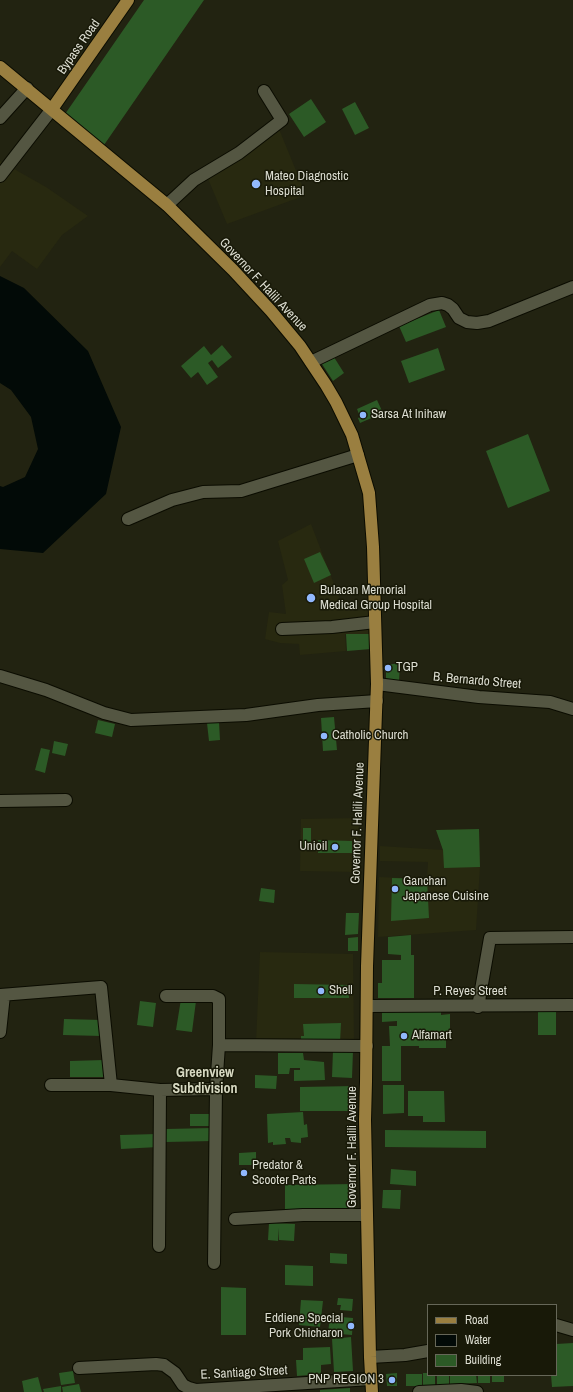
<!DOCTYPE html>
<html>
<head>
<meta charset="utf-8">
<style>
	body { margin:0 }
	#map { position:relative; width:573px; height:1392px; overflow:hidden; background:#222311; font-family:"Archivo Narrow",sans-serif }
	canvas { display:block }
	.legend { position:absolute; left:427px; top:1304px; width:130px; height:72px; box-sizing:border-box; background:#181908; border:1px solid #666758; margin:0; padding:5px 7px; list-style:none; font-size:12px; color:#dcddd1 }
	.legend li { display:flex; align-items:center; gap:8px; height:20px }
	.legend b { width:20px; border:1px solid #666758 }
</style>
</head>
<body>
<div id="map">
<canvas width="573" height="1392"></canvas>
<ul class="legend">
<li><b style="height:5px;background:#9a7f40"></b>Road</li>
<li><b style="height:11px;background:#020a07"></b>Water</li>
<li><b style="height:11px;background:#2c5a26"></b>Building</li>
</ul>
</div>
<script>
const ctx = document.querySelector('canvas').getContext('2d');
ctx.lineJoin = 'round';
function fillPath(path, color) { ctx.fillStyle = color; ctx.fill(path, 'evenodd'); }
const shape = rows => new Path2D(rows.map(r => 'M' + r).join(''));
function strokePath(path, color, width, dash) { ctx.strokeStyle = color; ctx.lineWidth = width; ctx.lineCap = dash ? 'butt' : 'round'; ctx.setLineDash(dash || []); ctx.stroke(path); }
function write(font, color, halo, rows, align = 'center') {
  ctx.font = font + ' "Archivo Narrow",sans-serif'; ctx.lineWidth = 3; ctx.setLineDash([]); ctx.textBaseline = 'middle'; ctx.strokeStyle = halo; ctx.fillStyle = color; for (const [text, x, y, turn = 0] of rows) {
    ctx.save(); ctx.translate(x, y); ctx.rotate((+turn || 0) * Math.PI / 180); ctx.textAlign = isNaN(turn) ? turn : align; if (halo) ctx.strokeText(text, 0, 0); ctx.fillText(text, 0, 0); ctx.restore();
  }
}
fillPath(shape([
	[279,129,306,195,227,224,206,174],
	[0,161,46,187,88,216,62,235,37,269,12,251,0,267],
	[311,524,344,610,346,611,369,610,370,634,345,634,346,651,300,655,299,644,280,643,265,639,269,612,286,614,282,585,288,580,278,541],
	[359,818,358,872,300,871,301,819],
	[479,829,480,867,476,930,378,937,379,877,427,879,428,862,380,861,380,846,443,850,436,830],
	[260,952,353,954,354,1042,256,1043]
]), '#282910');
fillPath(shape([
	[0,276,24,288,88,351,121,427,106,494,43,553,0,549,0,486,3,487,25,477,38,449,31,417,11,390,0,383]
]), '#020a07');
fillPath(shape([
	[144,0,204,0,104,145,63,117],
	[311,99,326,122,304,137,289,114],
	[355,102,369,128,355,135,342,109],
	[439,310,446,327,406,342,399,326],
	[222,345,232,357,218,368,212,360,208,363,218,377,207,385,198,372,191,378,181,366,204,346,211,355],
	[438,348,445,370,409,383,401,361],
	[332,354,344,373,333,381,320,361],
	[377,400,383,413,360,423,358,418,360,417,357,409],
	[528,434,550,491,508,508,486,451],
	[320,552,331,575,314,583,304,559],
	[346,634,370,634,371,649,347,651],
	[400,663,399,682,386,681,386,665],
	[334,717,337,750,323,751,321,718],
	[98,720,115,724,112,737,95,733],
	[219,722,220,740,209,741,207,723],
	[54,741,68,744,65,756,52,753],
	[41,748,50,750,45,773,35,770],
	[303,828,311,828,311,851,303,850],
	[479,829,480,867,444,868,443,850,436,830],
	[318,840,352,841,352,853,318,853],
	[392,878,427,879,429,918,391,921],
	[261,888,275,890,274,903,259,901],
	[346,913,359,913,358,934,345,935],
	[411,935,411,955,414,955,414,998,378,998,378,983,382,983,382,960,401,960,401,955,388,954,388,937],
	[358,937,358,951,348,951,348,938],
	[294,984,349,985,349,998,294,998],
	[181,999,196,1001,192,1032,176,1030],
	[140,1001,156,1003,153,1027,137,1025],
	[441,1007,441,1015,450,1014,450,1031,446,1031,446,1048,419,1048,419,1046,401,1046,401,1081,382,1081,382,1046,390,1046,389,1026,397,1026,397,1021,382,1022,382,1009],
	[538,1011,556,1011,556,1035,538,1035],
	[64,1019,102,1020,101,1036,63,1035],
	[341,1023,340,1042,301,1042,301,1036,304,1036,303,1024],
	[333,1050,353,1051,352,1078,332,1077],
	[278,1053,303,1053,304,1060,324,1062,325,1080,294,1081,294,1070,300,1070,300,1068,290,1068,289,1074,278,1074],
	[104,1060,104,1077,70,1077,70,1061],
	[255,1075,277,1076,276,1089,255,1088],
	[383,1085,404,1085,404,1113,383,1114],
	[355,1086,354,1111,300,1111,300,1087],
	[408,1091,444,1091,445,1122,423,1122,423,1116,408,1116],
	[303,1112,304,1125,307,1124,308,1137,301,1138,301,1143,291,1142,290,1138,285,1138,286,1144,273,1145,273,1142,268,1143,267,1114],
	[190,1114,212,1114,213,1126,190,1126],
	[212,1128,213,1141,166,1142,166,1129],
	[385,1130,486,1131,486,1148,385,1147],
	[157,1134,158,1147,121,1149,120,1135],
	[256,1152,256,1165,239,1165,239,1153],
	[391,1169,416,1171,416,1186,390,1184],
	[355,1184,356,1210,285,1212,285,1185],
	[383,1190,401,1190,400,1209,382,1208],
	[269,1223,295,1224,294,1241,279,1240,279,1228,278,1241,268,1240],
	[330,1253,347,1254,347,1264,330,1263],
	[285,1265,313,1266,313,1286,285,1285],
	[221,1287,246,1288,246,1335,221,1335],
	[338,1298,353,1299,352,1311,340,1310,341,1305,337,1305],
	[301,1300,323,1301,320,1327,299,1325],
	[330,1316,353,1318,352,1335,328,1333],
	[351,1337,353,1371,334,1372,332,1339],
	[573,1343,573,1386,552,1387,551,1375,556,1375,556,1344],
	[330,1347,331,1364,321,1365,321,1374,297,1376,296,1360,303,1360,303,1348],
	[73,1371,75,1383,61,1385,59,1373],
	[397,1373,397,1386,387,1386,386,1374],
	[423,1373,428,1373,428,1375,435,1375,435,1385,423,1385],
	[406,1374,422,1374,422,1386,406,1386],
	[437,1375,449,1375,449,1385,437,1385],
	[450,1375,476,1375,477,1383,450,1384],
	[478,1375,490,1375,490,1383,478,1383],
	[492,1375,504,1375,504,1382,492,1382],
	[38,1377,42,1392,24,1392,22,1381],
	[79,1384,81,1392,63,1392,62,1387],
	[61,1386,61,1392,44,1392,43,1389],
	[350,1388,350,1392,320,1392,320,1390]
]), '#2c5a26');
const minor = shape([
	[0,118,27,88],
	[0,176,52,109],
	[167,205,194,180,239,153,282,120,264,91],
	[311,362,430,305,442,303,448,305,453,309,459,318,467,322,477,323,489,321,573,287],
	[128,519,172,500,203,492,241,491,358,455],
	[282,629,332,627,375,622],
	[0,676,46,690,104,713,131,720,246,715,318,705,377,701],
	[377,684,479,697,550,702,573,709],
	[0,801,66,800],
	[0,995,101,987,111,1085],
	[166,996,213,996,219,999,219,1045,216,1089,214,1263],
	[367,1006,573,1005],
	[478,1007,490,938,573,937],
	[0,1032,4,995],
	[219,1045,367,1046],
	[51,1085,111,1085,160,1090,216,1089],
	[235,1219,303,1215,367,1215],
	[159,1246,160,1090],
	[556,1325,573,1330],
	[370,1357,405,1355,428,1351],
	[79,1368,156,1364,164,1365,175,1373,183,1385,189,1388,196,1390,371,1379],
	[419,1392,461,1390,477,1392]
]);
const major = shape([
	[0,67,167,205,233,270,271,311,300,346,326,385,336,402,352,435,369,493,373,547,377,684,367,966,366,1082,365,1120,370,1357,372,1392],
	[52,109,128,0]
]);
strokePath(minor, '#0b0c00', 14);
strokePath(major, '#0b0c00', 14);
strokePath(minor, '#545642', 12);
strokePath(major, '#9a7f40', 12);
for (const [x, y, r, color] of [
	[256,184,5,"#91b8fd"],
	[363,415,4,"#91b8fd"],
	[311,598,5,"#91b8fd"],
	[388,668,4,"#91b8fd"],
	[324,736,4,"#91b8fd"],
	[335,847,4,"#91b8fd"],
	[395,889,4,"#91b8fd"],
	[321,991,4,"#91b8fd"],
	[404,1036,4,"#91b8fd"],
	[244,1173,4,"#91b8fd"],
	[351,1326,4,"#91b8fd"],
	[392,1380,4,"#91b8fd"]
]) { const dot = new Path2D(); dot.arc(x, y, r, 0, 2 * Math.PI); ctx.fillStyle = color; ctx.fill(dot); strokePath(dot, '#181908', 1.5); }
write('13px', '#dcddd1', '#181908', [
	["Bypass Road",79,47,-55],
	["Governor F. Halili Avenue",263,285,47],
	["B. Bernardo Street",477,681,5],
	["Governor F. Halili Avenue",358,823,-88],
	["P. Reyes Street",470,992],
	["Governor F. Halili Avenue",353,1147,-90],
	["E. Santiago Street",244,1373,-3]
]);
write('13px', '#dcddd1', '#181908', [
	["Mateo Diagnostic",265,177],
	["Hospital",265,192],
	["Sarsa At Inihaw",371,415],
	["Bulacan Memorial",320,591],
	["Medical Group Hospital",320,606],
	["TGP",396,668],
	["Catholic Church",332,736],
	["Unioil",327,847,"right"],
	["Ganchan",403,882],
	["Japanese Cuisine",403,897],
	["Shell",329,991],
	["Alfamart",412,1036],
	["Predator &",252,1166],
	["Scooter Parts",252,1181],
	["Eddiene Special",343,1319,"right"],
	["Pork Chicharon",343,1334,"right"],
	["PNP REGION 3",384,1380,"right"]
], 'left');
write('bold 14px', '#d7d9c2', '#181908', [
	["Greenview",205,1073],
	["Subdivision",205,1089]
]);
</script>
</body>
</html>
